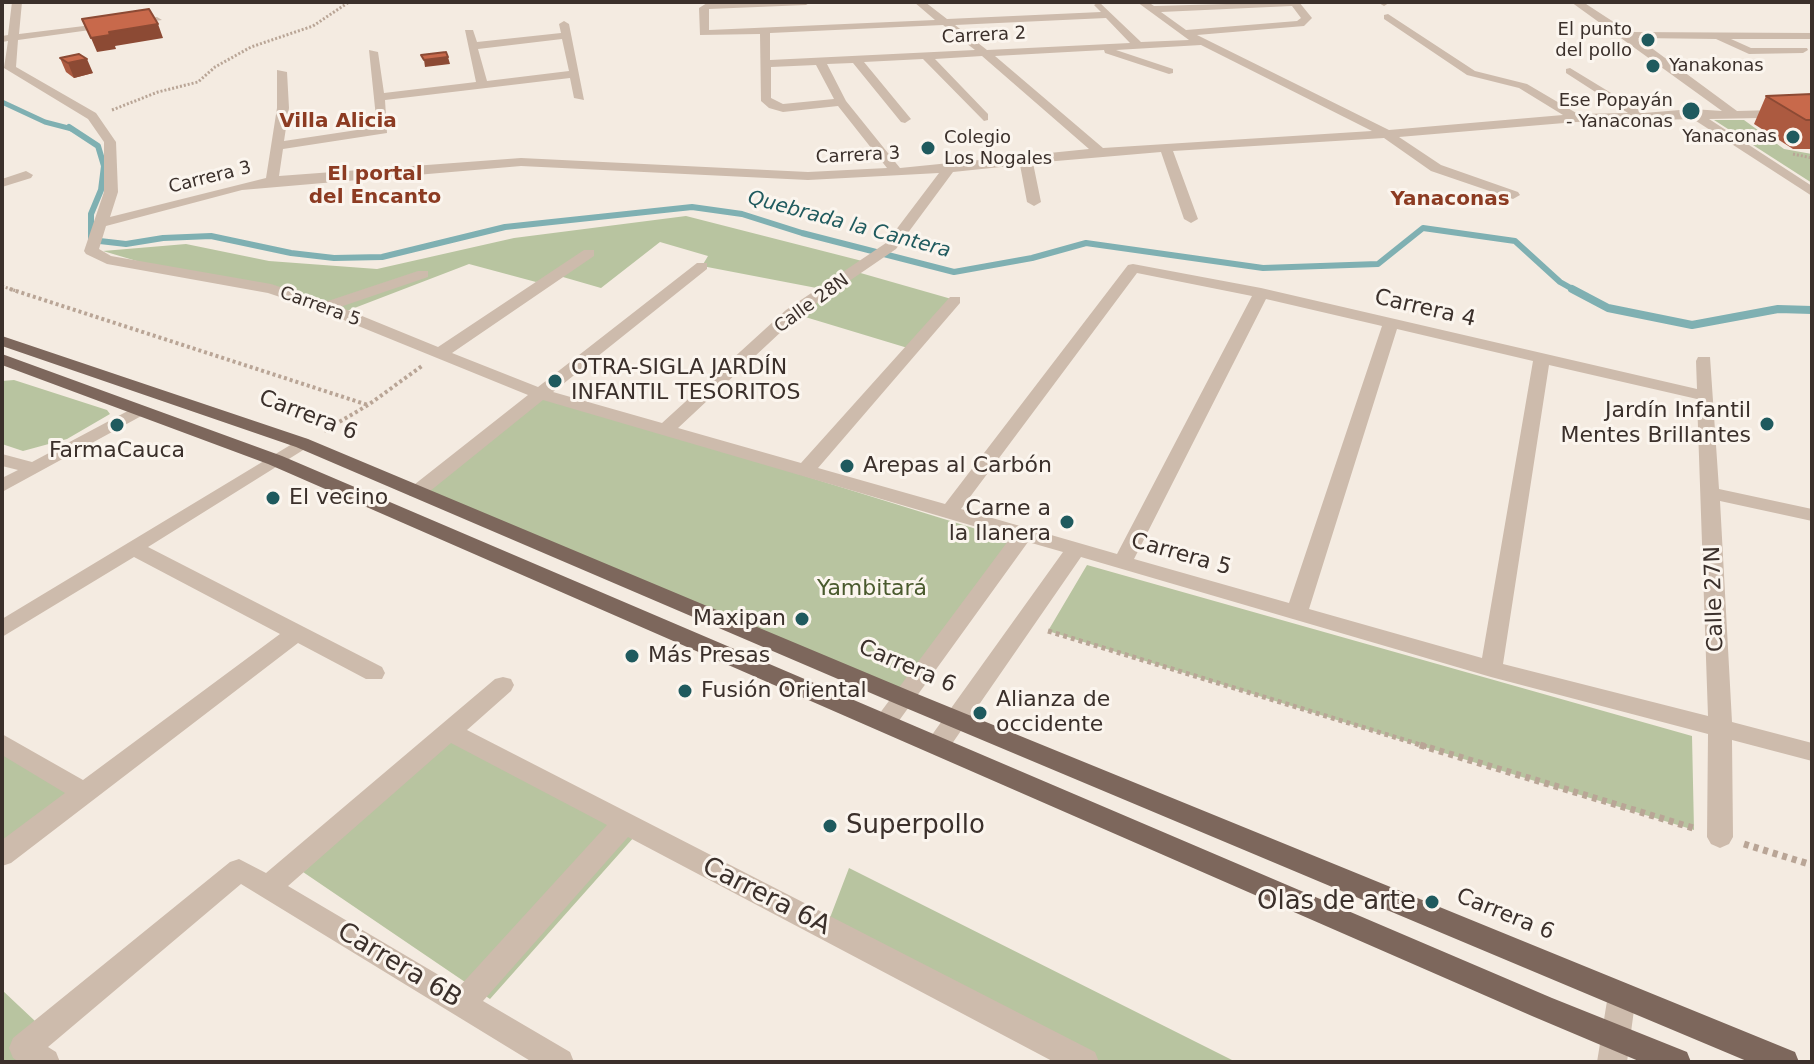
<!DOCTYPE html>
<html>
<head>
<meta charset="utf-8">
<style>
	body { margin:0 }
	#map { position:relative; width:1814px; height:1064px; overflow:hidden; background:#f4ebe1; font-family:"DejaVu Sans",sans-serif }
	canvas { display:block }
	.frame { position:absolute; inset:0; border:4px solid #3b302b; pointer-events:none }
</style>
</head>
<body>
<div id="map">
<canvas width="1814" height="1064"></canvas>
<div class="frame"></div>
</div>
<script>
const ctx = document.querySelector('canvas').getContext('2d');
ctx.lineJoin = 'round';
function fillPath(path, color) { ctx.fillStyle = color; ctx.fill(path, 'evenodd'); }
const shape = rows => new Path2D(rows.map(r => 'M' + r).join(''));
function strokePath(path, color, width, dash) { ctx.strokeStyle = color; ctx.lineWidth = width; ctx.lineCap = dash ? 'butt' : 'round'; ctx.setLineDash(dash || []); ctx.stroke(path); }
function write(font, color, halo, rows, align = 'center') {
  ctx.font = font + ' "DejaVu Sans",sans-serif'; ctx.lineWidth = 6; ctx.setLineDash([]); ctx.textBaseline = 'middle'; ctx.strokeStyle = halo; ctx.fillStyle = color; for (const [text, x, y, turn = 0] of rows) {
    ctx.save(); ctx.translate(x, y); ctx.rotate((+turn || 0) * Math.PI / 180); ctx.textAlign = isNaN(turn) ? turn : align; if (halo) ctx.strokeText(text, 0, 0); ctx.fillText(text, 0, 0); ctx.restore();
  }
}
fillPath(shape([
	[1714,120,1744,120,1784,149,1812,154,1812,183],
	[686,216,870,263,857,272,955,300,911,349,792,313,827,290,702,266,708,256,660,242,601,288,556,275,536,282,469,264,344,312,271,289,167,270,103,251,186,244,269,261,377,269,514,238],
	[14,380,107,410,110,414,67,439,23,451,2,444,2,381],
	[540,394,1015,541,902,697,417,492],
	[1087,565,1692,736,1694,830,1048,631],
	[455,735,635,836,490,999,303,872],
	[2,743,85,793,2,855],
	[849,868,1236,1062,1063,1062,823,936],
	[2,990,35,1021,24,1062,2,1062]
]), '#b8c4a0');
strokePath(shape([
	[2,102,45,122,72,129]
]), '#7fb0b2', 5);
strokePath(shape([
	[69,127,98,146,104,166,101,190,91,214,91,240,126,244,163,238,211,236,291,253,334,258,382,257,505,227,692,207,742,214,802,233,954,272,1032,258,1086,243,1263,268,1378,264,1423,228,1515,241,1560,282,1576,291]
]), '#7fb0b2', 6);
strokePath(shape([
	[1572,289,1608,308,1692,325,1778,309,1812,310]
]), '#7fb0b2', 8);
strokePath(shape([
	[112,110,158,92,198,82,215,67,251,47,313,26,349,2],
	[1793,154,1812,158],
	[2,286,16,291]
]), '#b9a596', 3, [2, 2]);
strokePath(shape([
	[10,289,368,405],
	[324,431,368,405,422,366]
]), '#b9a596', 4, [3, 3]);
strokePath(shape([
	[1048,631,1427,747]
]), '#b9a596', 5, [4, 4]);
strokePath(shape([
	[1420,745,1693,828],
	[1744,844,1812,865]
]), '#b9a596', 7, [5, 5]);
fillPath(shape([
	[12,2,22,2,19,34,157,17,162,20,18,40,16,67,96,113,116,142,118,192,110,217,266,178,277,108,277,70,287,72,289,108,284,141,377,127,369,50,378,52,384,93,476,82,465,30,473,30,477,42,561,33,559,24,564,21,569,24,584,100,574,98,570,78,385,100,387,133,283,149,279,176,521,158,808,172,887,168,838,106,783,112,769,108,761,101,760,34,700,35,699,8,707,3,811,2,806,5,709,9,709,30,935,20,914,2,925,2,947,19,1101,12,1094,5,1099,2,1141,42,1189,40,1137,2,1148,2,1154,6,1299,2,1312,18,1304,26,1197,35,1389,130,1563,115,1519,88,1467,75,1384,19,1384,15,1388,14,1475,71,1527,84,1578,114,1628,113,1566,73,1566,69,1570,68,1644,113,1692,109,1722,111,1571,2,1583,2,1629,32,1812,33,1812,39,1731,39,1751,48,1807,48,1808,50,1803,53,1749,54,1716,39,1638,38,1737,111,1812,109,1812,117,1709,119,1812,186,1812,196,1693,119,1576,122,1399,137,1441,165,1518,192,1520,195,1513,199,1431,171,1384,138,1173,151,1198,219,1191,223,1184,219,1161,152,1033,163,1041,202,1034,206,1027,202,1020,165,953,172,896,249,798,316,678,428,801,463,950,297,960,297,960,303,818,468,945,504,1128,265,1133,264,1261,288,1697,389,1696,361,1698,357,1710,357,1719,489,1812,509,1812,521,1720,501,1732,722,1812,743,1812,761,1732,740,1733,837,1729,844,1720,848,1711,844,1707,837,1708,734,1491,677,1081,557,947,751,938,754,929,751,926,745,929,739,1063,552,1028,542,893,729,885,732,877,729,873,723,877,717,1011,537,543,400,424,496,410,496,407,492,410,488,528,395,319,310,268,293,107,264,86,254,84,251,104,192,104,142,88,119,4,68,8,41,2,42,2,36,8,35,12,2],
	[1292,6,1301,18,1297,21,1186,30,1161,12,1292,6],
	[1106,18,1130,43,987,50,955,25,1106,18],
	[943,25,975,50,770,60,770,33,943,25],
	[562,39,569,71,487,81,478,49,562,39],
	[1201,45,1372,131,1103,148,995,56,1104,50,1105,53,1169,74,1173,73,1173,69,1116,50,1201,45],
	[982,56,1089,149,900,168,846,101,827,64,853,63,901,122,905,123,911,119,864,62,923,59,984,121,988,120,988,114,935,59,982,56],
	[816,65,834,99,783,104,771,98,771,67,816,65],
	[521,166,808,180,939,173,886,243,786,310,662,423,553,392,707,269,707,263,697,263,538,387,452,353,594,256,594,250,584,250,438,347,340,307,428,277,428,271,418,271,325,302,271,284,111,256,99,249,106,226,242,190,521,166],
	[1137,273,1252,296,1117,554,961,509,1137,273],
	[1266,299,1382,326,1289,603,1134,559,1266,299],
	[1397,329,1533,361,1482,658,1309,609,1397,329],
	[1549,365,1697,399,1708,716,1503,664,1549,365],
	[1377,2,1388,2,1389,3,1384,6,1377,2],
	[26,171,33,175,31,178,2,187,2,179,26,171],
	[139,405,148,410,145,414,2,492,2,478,18,470,2,466,2,454,32,462,139,405],
	[302,438,308,439,311,443,308,447,148,547,382,667,385,673,382,679,366,679,298,643,11,863,2,866,2,840,65,793,2,755,2,734,83,780,280,634,134,557,2,637,2,619,302,438],
	[503,677,511,679,514,685,511,691,467,730,1095,1052,1099,1062,1054,1062,628,837,483,1001,570,1052,574,1062,532,1062,241,884,48,1047,56,1052,60,1062,19,1062,13,1058,9,1048,13,1038,230,862,239,859,266,873,495,679,503,677],
	[451,743,607,825,459,987,288,886,451,743],
	[1622,982,1632,986,1636,995,1627,1062,1597,1062,1608,995,1612,986,1622,982]
]), '#cdbbac');
fillPath(shape([
	[2,336,308,439,910,691,1795,1052,1799,1062,1749,1062,894,703,296,447,2,346,2,336],
	[2,354,282,456,1552,998,1687,1052,1691,1062,1641,1062,1532,1016,268,464,2,365,2,354]
]), '#7d675c');
fillPath(shape([
	[60,58,93,73,74,78,66,72],
	[1812,94,1812,149,1793,149,1754,124,1766,96]
]), '#ac5a40');
fillPath(shape([
	[158,24,163,38,115,46,116,49,97,52,91,38,109,32],
	[448,57,450,64,425,67,424,60],
	[87,59,93,73,74,78,68,63]
]), '#8c4a34');
const building = shape([
	[149,9,158,24,109,32,110,35,91,38,82,19,149,9],
	[446,52,448,57,424,60,421,55,446,52],
	[79,54,87,59,68,63,60,58,79,54],
	[1812,94,1812,120,1806,120,1766,96,1812,94]
]);
fillPath(building, '#c8694b');
strokePath(building, '#8c4a34', 2);
for (const [x, y, r, color] of [
	[1648,40,8,"#1f5a5e"],
	[1653,66,8,"#1f5a5e"],
	[1691,111,10,"#1f5a5e"],
	[1793,137,8,"#1f5a5e"],
	[928,148,8,"#1f5a5e"],
	[555,381,8,"#1f5a5e"],
	[1767,424,8,"#1f5a5e"],
	[117,425,8,"#1f5a5e"],
	[847,466,8,"#1f5a5e"],
	[273,498,8,"#1f5a5e"],
	[1067,522,8,"#1f5a5e"],
	[802,619,8,"#1f5a5e"],
	[632,656,8,"#1f5a5e"],
	[685,691,8,"#1f5a5e"],
	[980,713,8,"#1f5a5e"],
	[830,826,8,"#1f5a5e"],
	[1432,902,8,"#1f5a5e"]
]) { const dot = new Path2D(); dot.arc(x, y, r, 0, 2 * Math.PI); ctx.fillStyle = color; ctx.fill(dot); strokePath(dot, '#fbf5ee', 3); }
write('18px', '#3b302b', '#fbf5ee', [
	["El punto",1632,30],
	["del pollo",1632,51],
	["Yanakonas",1669,66,"left"],
	["Ese Popayán",1673,101],
	["- Yanaconas",1673,122],
	["Yanaconas",1777,137],
	["Colegio",944,138,"left"],
	["Los Nogales",944,159,"left"]
], 'right');
write('18px', '#3b302b', '#fbf5ee', [
	["Carrera 2",984,36,-3],
	["Carrera 3",858,156,-3],
	["Carrera 3",210,178,-14],
	["Calle 28N",812,304,-36],
	["Carrera 5",320,307,20]
]);
write('bold 20px', '#8c3b22', '#fbf5ee', [
	["Villa Alicia",338,122],
	["El portal",375,175],
	["del Encanto",375,198],
	["Yanaconas",1450,200]
]);
write('italic 20px', '#1f5a5e', '#fbf5ee', [
	["Quebrada la Cantera",849,225,15]
]);
write('22px', '#3b302b', '#fbf5ee', [
	["Carrera 4",1425,309,13],
	["Carrera 6",308,416,21],
	["Carrera 5",1181,555,16],
	["Calle 27N",1715,599,-92],
	["Carrera 6",907,667,23],
	["Carrera 6",1505,915,22]
]);
write('22px', '#3b302b', '#fbf5ee', [
	["OTRA-SIGLA JARDÍN",571,368],
	["INFANTIL TESORITOS",571,393],
	["Jardín Infantil",1751,411,"right"],
	["Mentes Brillantes",1751,436,"right"],
	["FarmaCauca",117,451,"center"],
	["Arepas al Carbón",863,466],
	["El vecino",289,498],
	["Carne a",1051,509,"right"],
	["la llanera",1051,534,"right"],
	["Maxipan",786,619,"right"],
	["Más Presas",648,656],
	["Fusión Oriental",701,691],
	["Alianza de",996,700],
	["occidente",996,725]
], 'left');
write('22px', '#4a5a2e', '#fbf5ee', [
	["Yambitará",872,589]
]);
write('26px', '#3b302b', '#fbf5ee', [
	["Superpollo",846,826],
	["Olas de arte",1416,902,"right"]
], 'left');
write('26px', '#3b302b', '#fbf5ee', [
	["Carrera 6A",766,897,27],
	["Carrera 6B",399,966,31]
]);
</script>
</body>
</html>
